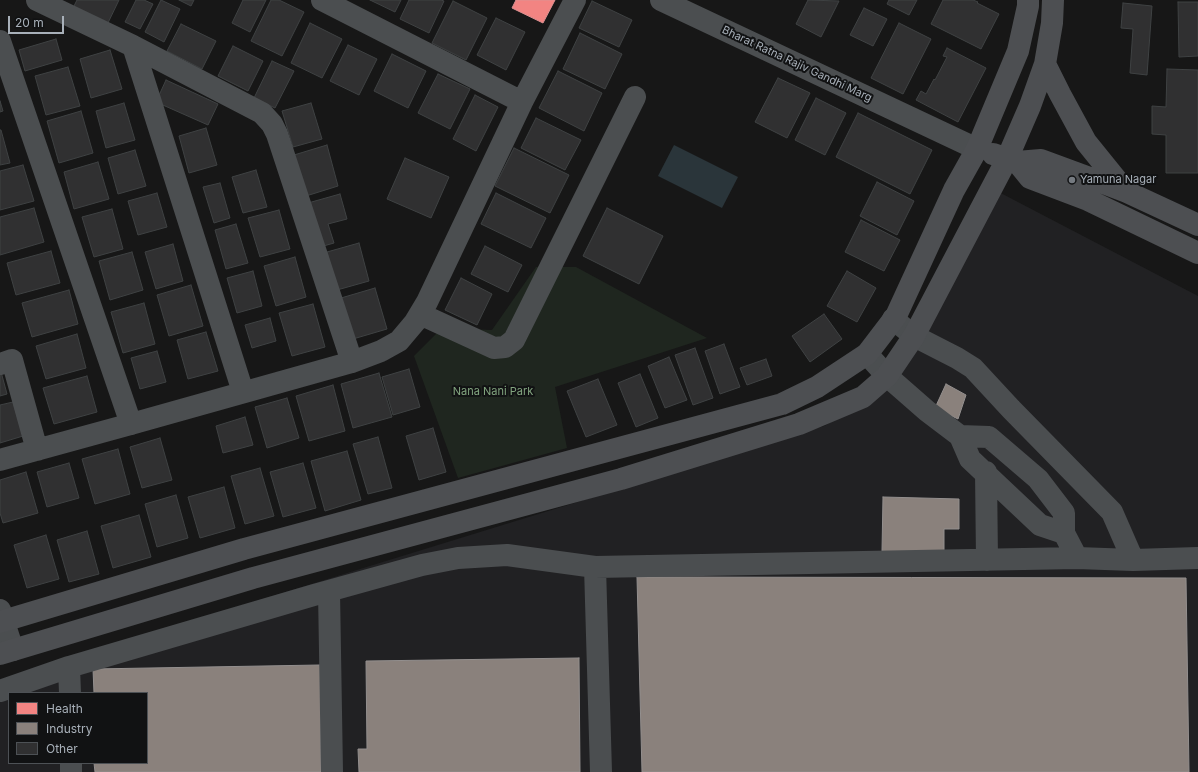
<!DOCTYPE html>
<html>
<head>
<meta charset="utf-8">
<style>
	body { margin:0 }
	#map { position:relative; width:1198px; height:772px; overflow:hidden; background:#171717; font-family:Inter,sans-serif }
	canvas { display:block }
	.legend { position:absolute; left:8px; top:692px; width:140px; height:72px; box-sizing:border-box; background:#111213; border:1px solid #4d5155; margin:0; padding:5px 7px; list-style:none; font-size:12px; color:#a8b0b9 }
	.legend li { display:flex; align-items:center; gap:8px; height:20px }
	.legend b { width:20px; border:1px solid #4d5155 }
	.scale { position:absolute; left:8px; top:16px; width:56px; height:18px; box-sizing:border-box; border:2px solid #a8b0b9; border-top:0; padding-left:5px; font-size:12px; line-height:14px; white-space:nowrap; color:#a8b0b9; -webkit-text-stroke:3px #111213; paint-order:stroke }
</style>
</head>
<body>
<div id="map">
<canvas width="1198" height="772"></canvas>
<ul class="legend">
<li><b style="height:11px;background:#f28482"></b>Health</li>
<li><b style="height:11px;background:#8a817c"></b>Industry</li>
<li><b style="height:11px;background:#303031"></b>Other</li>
</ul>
<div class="scale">20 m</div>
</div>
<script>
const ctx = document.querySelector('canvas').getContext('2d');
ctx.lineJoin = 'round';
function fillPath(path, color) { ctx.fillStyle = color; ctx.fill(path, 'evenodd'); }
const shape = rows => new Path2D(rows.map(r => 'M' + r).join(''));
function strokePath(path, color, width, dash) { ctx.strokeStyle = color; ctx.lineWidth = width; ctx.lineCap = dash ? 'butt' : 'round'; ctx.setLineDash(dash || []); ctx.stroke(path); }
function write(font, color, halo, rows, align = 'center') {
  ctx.font = font + ' Inter,sans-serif'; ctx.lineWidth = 4; ctx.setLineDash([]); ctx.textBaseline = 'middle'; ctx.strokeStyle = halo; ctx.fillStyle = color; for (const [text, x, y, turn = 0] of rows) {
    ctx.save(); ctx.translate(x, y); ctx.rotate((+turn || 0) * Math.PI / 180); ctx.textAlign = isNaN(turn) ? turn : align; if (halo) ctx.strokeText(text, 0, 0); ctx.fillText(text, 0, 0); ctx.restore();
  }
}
fillPath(shape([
	[991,188,1198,296,1198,772,0,772,0,680,824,426,879,393],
	[9,693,147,693,147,763,9,763]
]), '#212123');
fillPath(shape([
	[536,267,576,267,707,338,555,387,567,448,458,478,414,356,442,328,492,330]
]), '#1f261f');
fillPath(shape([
	[674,145,738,177,722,208,658,176]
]), '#2a353a');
const health = shape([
	[516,0,555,0,543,23,512,8,516,0]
]);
fillPath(health, '#f28482');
strokePath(health, '#dc9192', 1);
const industry = shape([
	[946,384,966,395,958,419,935,408,946,384],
	[883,497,959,499,959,529,944,529,944,558,882,551,883,497],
	[637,577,1186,578,1189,772,642,772,637,577],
	[579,658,580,772,359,772,358,749,367,749,366,661,579,658],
	[320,665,321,772,95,772,94,763,147,763,147,693,94,693,93,669,320,665]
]);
fillPath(industry, '#8a817c');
strokePath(industry, '#938f8e', 1);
const building = shape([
	[77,0,119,0,106,27,72,10,77,0],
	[136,0,144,0,153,4,140,29,125,22,136,0],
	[161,0,180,9,164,42,145,32,161,0],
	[179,0,194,0,191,6,179,0],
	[243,0,266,0,250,32,232,23,243,0],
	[271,0,279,0,304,12,282,56,251,41,271,0],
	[370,0,401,0,395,12,370,0],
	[409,0,441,0,444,1,429,33,400,19,409,0],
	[808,0,839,1,821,37,796,24,808,0],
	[889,0,917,0,909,15,887,4,889,0],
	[943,0,973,0,978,2,977,3,999,14,981,49,931,24,943,0],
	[453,1,487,18,466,60,432,43,453,1],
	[592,1,632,20,619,47,579,28,592,1],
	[1178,2,1198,2,1198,56,1179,57,1178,2],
	[1123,3,1152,6,1147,75,1130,73,1133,29,1121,28,1123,3],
	[864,8,887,19,873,46,850,35,864,8],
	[496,18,525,32,506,70,477,55,496,18],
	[310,23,342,39,322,78,291,63,310,23],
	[899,23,931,39,903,94,871,78,899,23],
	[181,24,216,41,202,69,167,51,181,24],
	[580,33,622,54,605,89,563,69,580,33],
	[56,39,62,60,25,71,19,50,56,39],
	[348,45,377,59,359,95,330,81,348,45],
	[233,46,263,61,248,91,218,76,233,46],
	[947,48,986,68,958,122,916,100,921,91,926,94,934,79,935,80,947,57,943,56,947,48],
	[110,50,122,89,91,98,80,59,110,50],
	[392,54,426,71,408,108,374,91,392,54],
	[272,61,294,71,275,108,254,98,272,61],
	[68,67,80,106,46,115,35,76,68,67],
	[1167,69,1198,70,1198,173,1166,173,1166,135,1152,134,1152,106,1166,107,1167,69],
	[558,71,602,93,584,131,539,108,558,71],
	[438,74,470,89,450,129,418,113,438,74],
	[778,78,810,93,787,138,755,122,778,78],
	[166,80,218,104,208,125,156,102,166,80],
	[475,95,498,107,476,151,453,139,475,95],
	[816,98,846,113,825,155,795,140,816,98],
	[0,101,3,111,0,112,0,101],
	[124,103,135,140,106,148,96,111,124,103],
	[311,103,322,139,293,147,282,111,311,103],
	[81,111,93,153,59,163,47,121,81,111],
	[858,113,932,150,910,194,836,157,858,113],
	[536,118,581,140,565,170,521,148,536,118],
	[206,128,217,165,189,173,179,136,206,128],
	[0,130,1,130,10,163,0,165,0,130],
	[327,145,338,186,306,196,294,155,327,145],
	[514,148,569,175,550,213,495,186,514,148],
	[135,150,146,186,118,194,108,158,135,150],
	[405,158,449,177,431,218,387,199,405,158],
	[98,162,109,199,74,209,64,172,98,162],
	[23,165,34,201,0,210,0,171,23,165],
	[256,170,267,207,243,213,232,177,256,170],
	[877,182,914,201,897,235,860,216,877,182],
	[220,183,230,218,214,223,203,187,220,183],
	[157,193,167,227,138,235,128,201,157,193],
	[496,193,546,218,531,248,481,224,496,193],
	[340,194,347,219,328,224,334,243,320,247,308,203,340,194],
	[34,208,44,242,0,255,0,217,34,208],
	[607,208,663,236,639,284,583,256,607,208],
	[112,209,123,249,94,257,82,217,112,209],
	[279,210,290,249,260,257,248,218,279,210],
	[861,220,900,240,884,271,845,252,861,220],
	[236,224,248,263,226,269,215,230,236,224],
	[359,243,369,281,337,290,327,252,359,243],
	[173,244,183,281,156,289,145,252,173,244],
	[485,246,522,265,508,292,471,274,485,246],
	[51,251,60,283,16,295,7,263,51,251],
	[132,252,143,290,110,300,99,261,132,252],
	[295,257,306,297,276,306,264,266,295,257],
	[253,271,262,306,237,313,227,278,253,271],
	[847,271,876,288,857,322,827,306,847,271],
	[461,278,492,294,477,325,445,310,461,278],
	[191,285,203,326,169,336,157,295,191,285],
	[375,288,387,329,353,339,341,298,375,288],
	[69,290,78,324,32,337,22,303,69,290],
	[144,303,155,344,123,353,111,312,144,303],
	[313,304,325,347,292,356,279,313,313,304],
	[824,314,842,339,810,362,792,336,824,314],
	[270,318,276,341,252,348,245,325,270,318],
	[206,332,218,371,188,379,177,340,206,332],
	[77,334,86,368,46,379,36,346,77,334],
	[724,344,740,387,720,394,705,351,724,344],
	[695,348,713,398,693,405,675,355,695,348],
	[157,351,166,382,140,389,131,358,157,351],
	[669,357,687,400,665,408,648,366,669,357],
	[766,359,772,376,747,385,740,368,766,359],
	[0,368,7,394,0,396,0,368],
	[409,369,420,407,393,415,382,377,409,369],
	[379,373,392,417,353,428,341,384,379,373],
	[640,374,658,418,636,427,618,383,640,374],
	[87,376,97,412,54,424,43,388,87,376],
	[598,379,617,425,586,437,567,391,598,379],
	[333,385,345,431,309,441,296,396,333,385],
	[287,398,299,438,267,448,255,407,287,398],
	[13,402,23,436,0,443,0,405,13,402],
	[245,417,253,445,223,453,216,426,245,417],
	[433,428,446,472,419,480,406,436,433,428],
	[378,437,392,488,368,494,353,444,378,437],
	[160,438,172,480,142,488,130,447,160,438],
	[118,449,130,494,95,504,82,459,118,449],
	[347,451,361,500,325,511,311,461,347,451],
	[69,463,79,498,47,507,37,472,69,463],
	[303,463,316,508,283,517,270,472,303,463],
	[260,468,274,516,245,524,231,476,260,468],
	[26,472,38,513,3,523,0,513,0,480,26,472],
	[224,487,235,528,200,538,188,497,224,487],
	[176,495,188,538,157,547,145,504,176,495],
	[139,515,151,557,113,568,101,526,139,515],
	[87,531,99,574,69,582,57,540,87,531],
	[46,535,59,579,27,588,14,545,46,535]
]);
fillPath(building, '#303031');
strokePath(building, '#3f4243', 1);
strokePath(shape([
	[37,0,133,46,262,113,272,124,277,134,352,362],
	[322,0,522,102],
	[661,0,977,149],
	[0,41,131,424],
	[133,46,243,392],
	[420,314,494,348,505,347,514,340,635,97],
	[893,319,914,336,957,358,973,368,1011,409,1112,512,1133,560],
	[867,354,887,376,927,411,960,436,970,459,1040,525,1064,533,1077,558],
	[0,364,12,360,37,450],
	[960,436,989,437,1038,479,1064,513,1064,533],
	[0,460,131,424,352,362,381,351,399,341,415,322,427,302,522,102,575,0],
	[986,472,987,560],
	[595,567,601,772],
	[329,591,332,772],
	[0,610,13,650],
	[69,667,70,693],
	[0,691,69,667,314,595,422,565,458,558,507,555,595,567,1077,558,1133,560,1198,558],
	[71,763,71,772]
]), '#4b4e50', 22);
strokePath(shape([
	[1045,64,1060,94,1086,142,1124,189],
	[993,154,1017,162,1041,160,1098,181,1127,192,1198,225],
	[1017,162,1030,178,1088,200,1198,253],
	[0,622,244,549,782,404,817,387,867,354,896,316,954,190,977,149,1018,51,1028,6,1028,0],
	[0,654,253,578,621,479,799,424,863,397,887,376,914,336,1007,159,1030,106,1045,64,1052,23,1053,0]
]), '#4d4f52', 22);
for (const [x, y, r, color] of [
	[1072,180,4,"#757a80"]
]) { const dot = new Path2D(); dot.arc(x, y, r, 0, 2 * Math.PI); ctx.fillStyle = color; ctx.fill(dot); strokePath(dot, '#111213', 1.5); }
write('11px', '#a8b0b9', '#111213', [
	["Bharat Ratna Rajiv Gandhi Marg",797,64,25]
]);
write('11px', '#a8b0b9', '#111213', [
	["Yamuna Nagar",1080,180]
], 'left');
write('11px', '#82a47f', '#111213', [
	["Nana Nani Park",493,392]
]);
</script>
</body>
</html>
